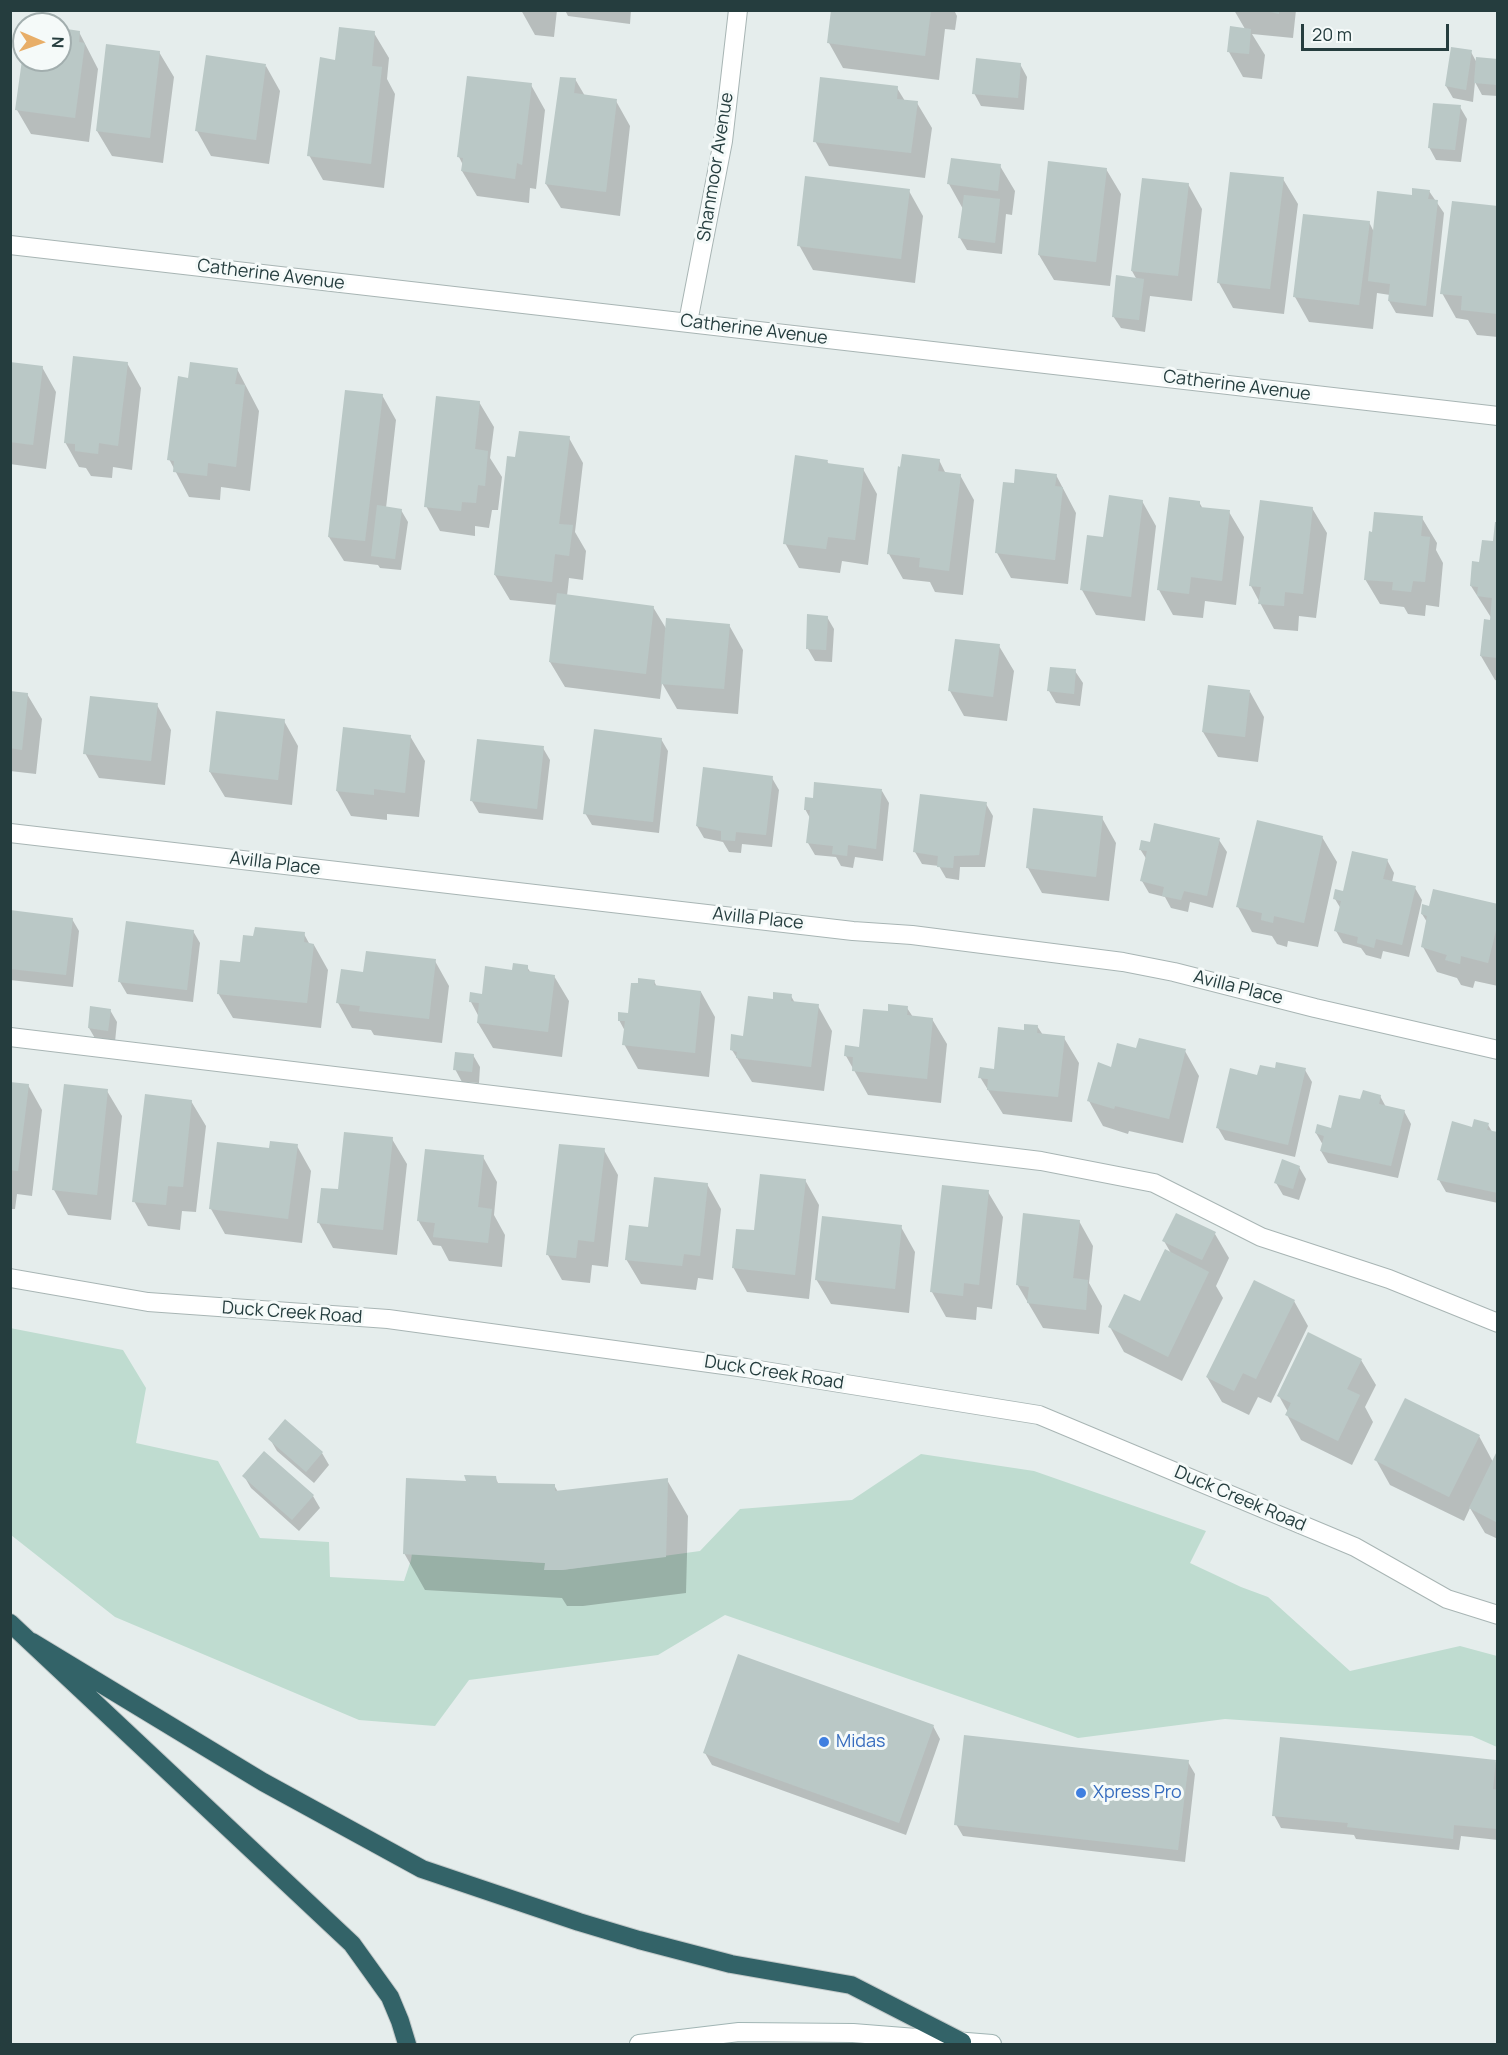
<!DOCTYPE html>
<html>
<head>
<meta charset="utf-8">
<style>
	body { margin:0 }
	#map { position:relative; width:1508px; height:2055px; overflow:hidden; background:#e5edec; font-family:Manrope,sans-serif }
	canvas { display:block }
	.frame { position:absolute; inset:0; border:12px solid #253d3e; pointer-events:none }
	.north { position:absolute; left:12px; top:12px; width:60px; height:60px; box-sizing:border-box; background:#f5faf9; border:2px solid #a2aeae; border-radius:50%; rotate:92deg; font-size:16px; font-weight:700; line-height:24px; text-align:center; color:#253d3e }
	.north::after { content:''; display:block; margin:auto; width:21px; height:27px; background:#e8ae68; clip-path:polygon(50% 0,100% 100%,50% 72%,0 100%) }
	.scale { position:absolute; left:1301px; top:24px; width:148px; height:27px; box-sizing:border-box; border:3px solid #253d3e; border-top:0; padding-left:8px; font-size:18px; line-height:21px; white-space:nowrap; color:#253d3e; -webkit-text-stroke:4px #f5faf9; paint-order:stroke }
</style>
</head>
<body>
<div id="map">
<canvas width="1508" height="2055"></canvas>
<div class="frame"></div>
<div class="north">N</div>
<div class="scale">20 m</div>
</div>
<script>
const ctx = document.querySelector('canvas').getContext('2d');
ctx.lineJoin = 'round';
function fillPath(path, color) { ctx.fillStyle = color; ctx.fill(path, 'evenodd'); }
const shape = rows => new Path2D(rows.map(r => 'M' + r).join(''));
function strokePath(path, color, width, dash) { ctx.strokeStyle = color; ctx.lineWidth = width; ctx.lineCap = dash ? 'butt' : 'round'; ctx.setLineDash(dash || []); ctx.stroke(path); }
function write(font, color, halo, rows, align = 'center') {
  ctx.font = font + ' Manrope,sans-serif'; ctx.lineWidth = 6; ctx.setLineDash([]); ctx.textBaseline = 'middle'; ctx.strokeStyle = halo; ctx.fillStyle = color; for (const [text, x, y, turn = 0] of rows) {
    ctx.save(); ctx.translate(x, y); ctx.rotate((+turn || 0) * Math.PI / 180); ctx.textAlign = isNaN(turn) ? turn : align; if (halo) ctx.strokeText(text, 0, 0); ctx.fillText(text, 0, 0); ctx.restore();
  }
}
fillPath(shape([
	[739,2032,992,2044,639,2044]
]), '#d3dddb');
fillPath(shape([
	[10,1328,123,1350,146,1388,136,1443,218,1461,260,1538,329,1542,330,1577,404,1581,411,1560,412,1553,545,1563,545,1570,562,1570,700,1551,740,1509,852,1500,921,1454,1034,1471,1206,1531,1190,1563,1241,1587,1268,1597,1350,1671,1460,1646,1497,1656,1497,1747,1472,1736,1225,1719,1078,1738,725,1615,658,1655,469,1680,435,1726,359,1720,115,1617,11,1535]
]), '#bfdcd0');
fillPath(shape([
	[521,10,557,10,554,37,535,35],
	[565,10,631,10,630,24,568,16],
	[833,10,954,10,957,16,955,30,945,29,939,80,843,68,829,43],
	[1234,10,1296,10,1293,38,1252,34,1265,55,1262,79,1243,77,1229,52,1245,29],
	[60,30,79,32,98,69,89,142,31,134,17,110,24,58,24,60,60,60],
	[374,33,389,58,387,79,395,94,384,188,323,180,309,155,337,61],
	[159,52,174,77,163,163,112,156,97,131],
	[1471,52,1477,63,1498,60,1498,96,1482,95,1475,82,1473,102,1453,98,1446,86],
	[1020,64,1027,77,1024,110,981,106,974,93],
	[266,66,280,91,269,164,211,156,197,131],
	[575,79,585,96,616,101,630,126,620,216,561,208,546,184],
	[531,85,545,110,536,189,530,188,529,203,477,196,462,171,463,165,459,157],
	[897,88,905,101,917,103,932,128,925,178,829,166,815,141],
	[1460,107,1467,119,1461,162,1436,160,1429,147],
	[1000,166,1015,191,1012,215,1006,214,1002,254,967,250,960,238,963,209,949,184],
	[1106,169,1121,194,1110,286,1054,280,1039,255],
	[1283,179,1298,204,1284,314,1233,308,1219,283],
	[1188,184,1202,209,1192,301,1150,296,1145,332,1121,328,1113,316,1137,280,1132,271],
	[909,191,923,216,915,283,813,270,799,245],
	[1429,191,1444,213,1433,317,1396,313,1389,301,1390,295,1377,293,1373,329,1309,322,1295,297,1369,222,1374,232,1413,197],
	[1498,208,1498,337,1477,335,1468,320,1456,318,1442,293],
	[10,363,42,367,56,392,46,469,10,464],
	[127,363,141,388,132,470,113,467,112,478,91,476,86,468,79,467,65,442],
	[237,369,259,411,250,491,221,487,220,500,189,497,169,459,190,380],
	[382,395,396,420,386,508,401,510,408,522,401,570,380,568,378,565,344,561,329,537],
	[479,402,494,427,490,458,502,477,498,510,492,510,489,528,475,526,475,536,440,531,426,506],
	[569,438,583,463,575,532,586,551,583,580,569,578,567,596,653,607,667,630,729,625,743,650,738,714,677,709,662,683,660,699,565,687,550,662,557,605,510,600,495,575,517,459],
	[939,460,946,474,960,475,974,500,963,595,935,592,930,582,903,579,889,554],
	[827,461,829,465,863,469,877,494,868,565,842,561,840,573,799,568,785,543],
	[1056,475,1076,513,1068,584,1011,578,997,553,1015,485],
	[1142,501,1156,526,1145,621,1096,615,1082,590,1105,539],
	[1199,502,1203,509,1229,512,1244,537,1236,605,1205,601,1203,618,1173,615,1159,590],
	[1312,508,1327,533,1316,618,1299,616,1298,631,1274,629,1251,586],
	[1422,518,1437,543,1436,550,1443,563,1439,607,1426,605,1425,616,1408,614,1404,607,1380,604,1365,579],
	[1498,524,1498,681,1495,680,1481,656,1492,619,1471,586,1481,564,1494,542],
	[827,617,834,629,832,662,815,661,808,649],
	[999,646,1014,671,1007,721,964,716,950,691],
	[1075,671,1083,683,1080,706,1056,703,1049,691],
	[10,692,27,694,42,719,36,774,10,771],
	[1250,692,1264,717,1258,762,1218,757,1203,732],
	[157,705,171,730,165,785,99,778,85,753],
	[284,721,298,746,292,805,225,797,210,772],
	[410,736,425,761,419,817,387,814,387,820,351,816,337,791],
	[661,739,668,751,659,833,592,825,585,813],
	[543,748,550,760,543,820,479,813,472,801],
	[772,778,779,790,772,847,742,844,741,853,729,852,723,842,704,838,697,826],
	[882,791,889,803,883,861,855,857,853,868,841,866,836,857,815,855,808,843,810,818,805,809],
	[986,804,993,816,985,867,960,867,959,880,946,878,939,866,922,864,915,852],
	[1102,818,1116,843,1109,901,1042,893,1028,868],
	[1322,837,1337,862,1318,947,1288,941,1287,947,1277,944,1272,936,1252,932,1238,907],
	[1219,840,1227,852,1213,908,1190,902,1188,912,1171,908,1165,897,1149,893,1142,881,1147,860,1140,849,1151,843],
	[1387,860,1394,873,1392,882,1415,888,1422,900,1409,957,1383,951,1381,959,1366,955,1361,948,1343,943,1336,931,1341,909,1335,899],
	[1498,906,1498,986,1475,981,1473,988,1461,985,1457,978,1437,972,1423,947,1427,922,1422,914,1430,907],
	[10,912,72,919,79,931,73,987,10,980],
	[193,931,200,943,193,1002,127,994,120,982],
	[304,934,310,945,314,945,328,970,321,1028,233,1018,218,993,241,963],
	[435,961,449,986,442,1043,374,1035,371,1030,352,1028,338,1003,365,973],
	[527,967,531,973,554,976,569,1001,562,1057,493,1048,478,1023,479,1017,471,1002,483,996,514,971],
	[654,981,657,987,701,992,715,1017,709,1077,638,1069,624,1044,625,1031,619,1020,629,1015],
	[791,996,795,1003,818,1006,832,1031,824,1091,752,1082,732,1050,775,1001],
	[907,1008,913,1017,932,1019,947,1044,941,1103,868,1095,846,1056,860,1049,889,1013],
	[110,1010,117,1022,115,1042,96,1040,89,1028],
	[1037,1026,1043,1035,1064,1038,1079,1063,1072,1122,1003,1114,980,1077,995,1070,1025,1032],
	[1137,1049,1185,1051,1199,1076,1183,1143,1129,1131,1128,1134,1103,1126,1089,1101,1112,1069],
	[473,1055,480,1067,479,1083,462,1082,455,1069],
	[1276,1070,1305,1070,1312,1082,1295,1157,1225,1140,1218,1128,1258,1077],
	[10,1083,28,1085,42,1110,32,1196,17,1194,15,1209,10,1209],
	[107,1091,122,1116,111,1220,68,1215,54,1190],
	[1380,1096,1386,1107,1404,1111,1411,1124,1398,1178,1328,1163,1321,1151,1323,1145,1316,1133,1332,1130,1361,1101],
	[191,1101,206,1126,196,1212,182,1211,180,1230,148,1226,134,1201],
	[1488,1125,1493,1133,1498,1134,1498,1203,1446,1192,1439,1180,1473,1128],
	[392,1139,407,1164,397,1255,333,1248,319,1223,340,1191],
	[297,1146,311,1171,302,1243,225,1234,211,1209,270,1150],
	[604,1150,618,1175,608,1267,592,1265,590,1283,562,1280,548,1255],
	[483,1157,497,1182,494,1215,505,1235,502,1267,449,1261,441,1246,433,1245,418,1220],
	[1299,1167,1306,1179,1299,1200,1283,1195,1276,1183],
	[805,1180,819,1205,809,1299,747,1292,733,1267],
	[707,1184,721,1209,713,1280,698,1278,696,1290,641,1284,626,1259,649,1229],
	[988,1192,1003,1217,992,1309,977,1307,976,1320,946,1317,932,1292],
	[1079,1221,1093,1246,1089,1283,1102,1306,1099,1334,1043,1328,1017,1284],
	[901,1227,915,1252,909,1313,831,1304,816,1279],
	[1215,1234,1229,1258,1216,1286,1223,1298,1182,1381,1124,1352,1110,1327,1140,1303,1172,1255,1164,1241],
	[1294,1301,1308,1326,1271,1403,1258,1397,1249,1415,1222,1402,1207,1377],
	[1361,1360,1376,1385,1365,1407,1373,1422,1352,1465,1301,1440,1287,1415,1288,1412,1279,1396],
	[1479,1436,1493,1462,1498,1453,1498,1539,1485,1533,1470,1508,1464,1521,1390,1485,1376,1460],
	[270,1439,322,1453,329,1465,314,1483,277,1451],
	[264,1453,313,1496,320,1508,299,1531,251,1488,244,1476],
	[495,1477,499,1485,554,1485,558,1492,667,1480,688,1516,686,1593,583,1606,567,1606,562,1598,425,1590,404,1553,467,1483],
	[933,1726,940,1739,906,1835,712,1765,705,1753],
	[1188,1762,1195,1774,1185,1862,963,1836,956,1824],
	[1496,1762,1498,1765,1498,1840,1461,1836,1459,1850,1356,1839,1354,1835,1281,1828,1274,1815]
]), '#0003');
fillPath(shape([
	[831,10,931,10,925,56,827,43],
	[1262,10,1279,10,1279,14],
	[1230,26,1251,29,1249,54,1227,52],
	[339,27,375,31,372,66,382,67,371,164,307,156,320,57,335,60],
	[60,28,80,31,79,42,85,43,75,118,15,110,22,60,60,60],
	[106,44,160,51,150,138,96,131],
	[1451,47,1472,50,1466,90,1445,86],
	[206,55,266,64,256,140,195,131],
	[1476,57,1498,59,1498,85,1474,83],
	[976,58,1021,63,1018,98,972,94],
	[467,76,532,83,522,165,517,163,515,179,461,171,463,158,457,157],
	[560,77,576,78,574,93,617,99,606,192,545,184],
	[820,77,898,86,897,99,918,101,911,153,813,142],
	[1433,103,1461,105,1455,150,1428,148],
	[951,158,1001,164,998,191,947,184],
	[1048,161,1107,168,1096,262,1038,255],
	[1230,172,1284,177,1270,289,1217,283],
	[805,176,910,189,901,259,797,246],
	[1142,178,1189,183,1178,276,1131,271],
	[1412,188,1430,190,1428,199,1438,200,1426,306,1388,301,1390,284,1368,281,1377,191,1412,195],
	[964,195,1000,199,995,243,958,238],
	[1452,201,1498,206,1498,314,1461,310,1462,296,1440,294],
	[1303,214,1370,221,1359,305,1293,297],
	[1116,275,1144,279,1139,320,1112,317],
	[73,356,128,362,118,446,99,443,98,454,75,451,75,444,64,443],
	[10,362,43,366,33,445,10,442],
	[190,362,238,368,235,384,245,385,236,467,208,463,207,476,173,472,174,461,167,460,178,376,188,378],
	[345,390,383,394,365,541,328,537],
	[436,396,480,401,475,449,488,451,485,486,478,485,476,503,462,502,461,511,424,507],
	[519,431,570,436,559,524,573,525,569,556,555,554,552,582,494,575,507,456,515,457],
	[902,454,940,459,938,471,961,474,949,571,919,567,920,558,887,554,898,466,900,467],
	[795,455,828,460,827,463,864,468,855,540,828,537,826,549,783,544],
	[1015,469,1057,474,1055,486,1063,487,1055,560,995,553,1003,482,1014,483],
	[1109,495,1143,500,1131,597,1080,590,1087,535,1103,537],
	[1169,497,1200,501,1200,507,1230,510,1222,581,1191,577,1189,594,1157,590],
	[1260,500,1313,507,1303,594,1285,592,1284,606,1258,604,1261,587,1249,586],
	[377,505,402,509,395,559,371,556],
	[1374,512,1423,516,1421,536,1430,537,1425,582,1413,581,1411,592,1392,590,1393,582,1364,580,1369,531,1372,532],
	[1495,522,1498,522,1498,658,1480,656,1484,619,1490,620,1492,598,1477,596,1478,587,1470,586,1472,561,1479,562,1482,540,1493,541],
	[557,593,654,606,646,674,549,662],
	[807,614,828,616,826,650,806,649],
	[666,618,730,624,724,689,661,684],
	[955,639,1000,644,993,697,948,691],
	[1050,667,1076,669,1074,694,1047,691],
	[1208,685,1250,690,1245,737,1202,732],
	[10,691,28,693,22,750,10,748],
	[90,696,158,703,151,761,83,754],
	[216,711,285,719,278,780,209,772],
	[343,727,411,735,405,793,374,789,374,795,336,791],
	[594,729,662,738,653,822,583,814],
	[477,739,544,746,537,809,470,801],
	[703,767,773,776,766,835,736,832,735,841,721,840,721,831,696,826],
	[814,782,882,789,876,849,848,845,847,856,832,854,833,846,806,843,810,810,804,810,805,797,813,798],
	[920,794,987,802,979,855,954,856,953,868,937,867,938,856,913,852],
	[1033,808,1103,816,1096,877,1026,868],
	[1257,820,1323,836,1304,923,1274,916,1273,923,1261,920,1262,913,1236,907],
	[1154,823,1220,838,1207,896,1184,891,1181,900,1162,896,1164,887,1140,881,1147,851,1139,850,1141,840,1150,842],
	[1352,851,1388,859,1383,879,1416,886,1402,945,1376,939,1374,948,1357,943,1358,937,1334,931,1341,901,1333,899,1335,889,1343,891],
	[1433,889,1498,904,1498,922,1488,963,1461,956,1460,964,1445,960,1447,955,1421,947,1427,916,1421,914,1422,904,1429,906],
	[10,910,73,918,66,975,10,969],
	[126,921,194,930,187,990,118,982],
	[255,927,305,932,304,942,314,944,307,1003,217,994,220,960,240,962,243,935,253,936],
	[366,951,436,959,429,1019,359,1011,360,1006,336,1003,341,969,363,972],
	[513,963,528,965,528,971,555,975,548,1032,477,1023,479,1003,469,1002,470,992,482,994,485,966,512,970],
	[638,978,655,980,654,985,701,991,695,1053,622,1045,625,1021,618,1021,618,1012,628,1013,631,983,638,983],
	[773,992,792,994,791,1001,819,1004,811,1067,736,1058,737,1052,730,1050,731,1034,743,1036,748,996,773,999],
	[888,1004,908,1006,907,1015,933,1018,927,1079,852,1071,853,1057,844,1056,845,1045,859,1047,863,1009,888,1011],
	[90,1006,111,1009,108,1031,88,1028],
	[1024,1024,1038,1025,1037,1033,1065,1036,1058,1097,987,1090,988,1079,978,1078,980,1067,994,1069,998,1027,1024,1030],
	[1139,1038,1186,1049,1169,1119,1115,1106,1114,1109,1087,1101,1098,1062,1111,1067,1117,1043,1136,1048],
	[455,1052,474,1054,472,1072,453,1070],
	[1276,1062,1306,1068,1288,1145,1216,1128,1230,1068,1257,1075,1260,1065,1275,1068],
	[10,1082,29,1084,18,1171,10,1170],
	[64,1084,108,1089,97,1195,52,1190],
	[1363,1090,1381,1095,1379,1104,1405,1110,1391,1166,1320,1151,1324,1136,1315,1133,1317,1124,1331,1128,1339,1095,1360,1099],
	[145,1094,192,1100,183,1187,168,1186,166,1205,132,1202],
	[1474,1119,1489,1123,1487,1130,1498,1132,1498,1193,1437,1180,1452,1121,1472,1127],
	[344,1132,393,1137,383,1230,317,1223,321,1188,338,1189],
	[270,1141,298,1144,288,1219,209,1209,217,1142,269,1148],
	[559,1144,605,1148,594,1242,578,1240,576,1258,546,1255],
	[425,1149,484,1155,478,1207,492,1209,488,1243,433,1237,435,1223,417,1221],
	[1282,1159,1300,1166,1293,1189,1274,1183],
	[760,1174,806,1179,795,1275,732,1268,736,1229,754,1230],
	[654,1177,708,1183,700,1256,684,1254,682,1266,625,1260,629,1225,648,1227],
	[942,1185,989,1190,979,1285,964,1283,963,1296,930,1292],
	[1023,1213,1080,1220,1073,1278,1088,1280,1086,1310,1027,1303,1029,1287,1016,1285],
	[1176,1213,1216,1232,1202,1260,1162,1241],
	[822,1216,902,1225,895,1289,815,1280],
	[1165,1249,1209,1272,1168,1357,1108,1327,1124,1294,1140,1301],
	[1254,1280,1295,1300,1256,1379,1243,1373,1234,1391,1206,1377],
	[1308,1332,1362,1359,1347,1389,1360,1395,1338,1441,1285,1415,1291,1403,1277,1396],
	[1405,1398,1480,1435,1449,1497,1374,1460],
	[285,1419,323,1452,306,1472,268,1439],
	[1498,1449,1498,1523,1469,1508],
	[264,1451,314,1495,292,1520,242,1476],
	[464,1475,496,1476,497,1483,555,1484,555,1491,668,1478,666,1557,562,1570,544,1570,545,1563,403,1554,406,1478,466,1481],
	[738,1654,934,1725,899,1823,703,1753],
	[964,1735,1189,1760,1178,1850,954,1825],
	[1280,1737,1496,1760,1493,1789,1498,1790,1498,1829,1454,1825,1453,1839,1347,1827,1348,1823,1272,1816]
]), '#bac8c6');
const lane = shape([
	[10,1037,1041,1161,1154,1183,1261,1237,1389,1279,1498,1323]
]);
const street = shape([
	[10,245,1498,416],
	[688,322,723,141,738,10],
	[10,833,853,931,912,935,1123,962,1174,972,1315,1008,1498,1050],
	[10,1278,148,1302,388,1319,746,1368,1039,1415,1355,1547,1447,1599,1498,1615]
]);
const secondary = shape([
	[639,2044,739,2032,853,2033,992,2044]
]);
const highway = shape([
	[10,1623,352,1944,390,1997,400,2021,407,2044],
	[32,1642,263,1782,422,1869,579,1922,639,1940,731,1964,851,1985,962,2042]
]);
strokePath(lane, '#a8b5b4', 20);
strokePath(street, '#a8b5b4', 20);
strokePath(secondary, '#a1b5b4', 20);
strokePath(highway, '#c2c9c9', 20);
strokePath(lane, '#fff', 18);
strokePath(street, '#fff', 18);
strokePath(secondary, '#fff', 18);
strokePath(highway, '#336368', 18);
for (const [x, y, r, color] of [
	[824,1742,6,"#3f7fe0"],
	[1081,1793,6,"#3f7fe0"]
]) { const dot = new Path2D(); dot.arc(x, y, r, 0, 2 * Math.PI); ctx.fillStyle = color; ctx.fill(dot); strokePath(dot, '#f5faf9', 2); }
write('18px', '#253d3e', '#f5faf9', [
	["Shanmoor Avenue",716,167,-81],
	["Catherine Avenue",271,275,7],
	["Catherine Avenue",754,330,7],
	["Catherine Avenue",1237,386,7],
	["Avilla Place",275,864,7],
	["Avilla Place",758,919,6],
	["Avilla Place",1238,988,14],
	["Duck Creek Road",292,1313,4],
	["Duck Creek Road",774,1373,9],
	["Duck Creek Road",1240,1499,23]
]);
write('18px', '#366cbe', '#f5faf9', [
	["Midas",836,1742],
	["Xpress Pro",1093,1793]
], 'left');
</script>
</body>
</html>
